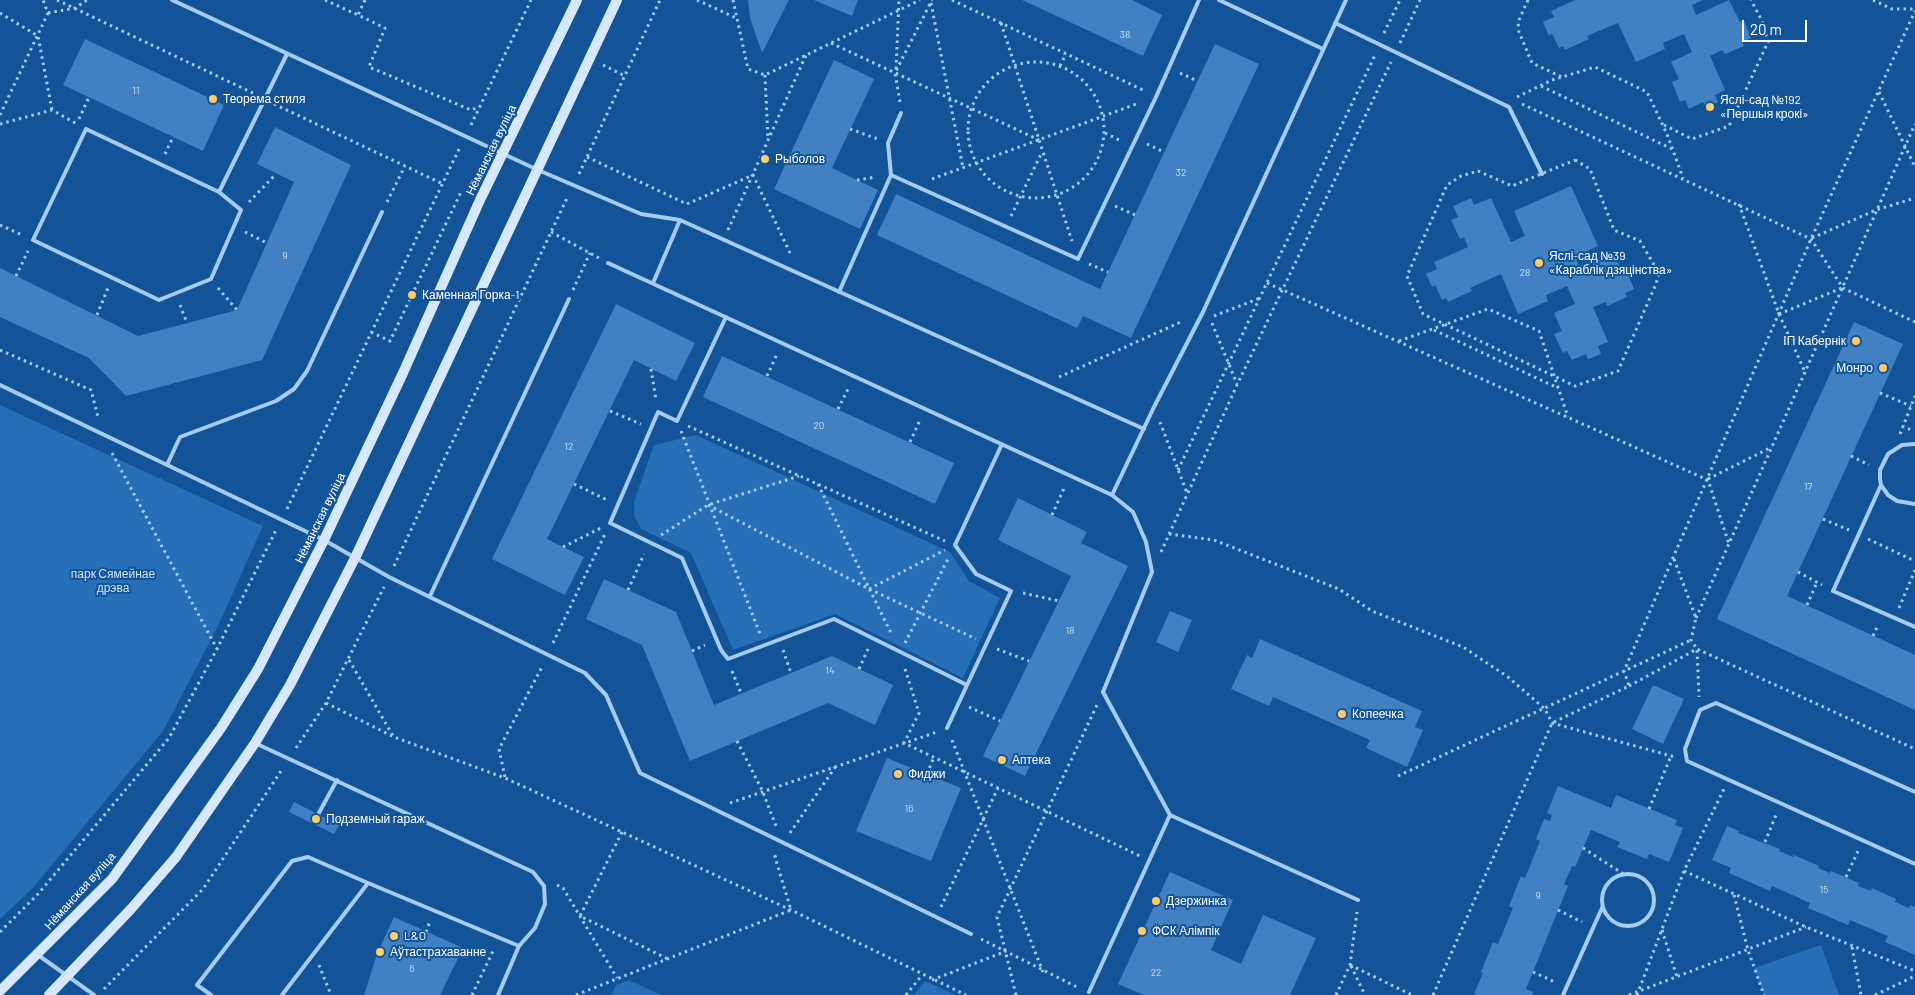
<!DOCTYPE html>
<html>
<head>
<meta charset="utf-8">
<style>
	body { margin:0 }
	#map { position:relative; width:1915px; height:995px; overflow:hidden; background:#135398; font-family:Barlow,sans-serif }
	canvas { display:block }
	.scale { position:absolute; left:1742px; top:20px; width:65px; height:22px; box-sizing:border-box; border:2px solid #fff; border-top:0; padding-left:6px; font-size:15px; line-height:18px; white-space:nowrap; color:#fff; -webkit-text-stroke:4px #135398; paint-order:stroke }
</style>
</head>
<body>
<div id="map">
<canvas width="1915" height="995"></canvas>
<div class="scale">20 m</div>
</div>
<script>
const ctx = document.querySelector('canvas').getContext('2d');
ctx.lineJoin = 'round';
function fillPath(path, color) { ctx.fillStyle = color; ctx.fill(path, 'evenodd'); }
const shape = rows => new Path2D(rows.map(r => 'M' + r).join(''));
function strokePath(path, color, width, dash) { ctx.strokeStyle = color; ctx.lineWidth = width; ctx.lineCap = dash ? 'butt' : 'round'; ctx.setLineDash(dash || []); ctx.stroke(path); }
function write(font, color, halo, rows, align = 'center') {
  ctx.font = font + ' Barlow,sans-serif'; ctx.lineWidth = 4; ctx.setLineDash([]); ctx.textBaseline = 'middle'; ctx.strokeStyle = halo; ctx.fillStyle = color; for (const [text, x, y, turn = 0] of rows) {
    ctx.save(); ctx.translate(x, y); ctx.rotate((+turn || 0) * Math.PI / 180); ctx.textAlign = isNaN(turn) ? turn : align; if (halo) ctx.strokeText(text, 0, 0); ctx.fillText(text, 0, 0); ctx.restore();
  }
}
fillPath(shape([
	[0,405,263,526,217,628,163,731,33,888,0,919],
	[696,435,950,552,969,581,1000,598,963,678,835,614,733,650,691,553,641,529,634,516,634,502,654,445],
	[1821,945,1839,995,1764,995,1754,968],
	[629,980,661,995,611,995,616,985],
	[925,981,956,995,914,995]
]), '#266eb6');
fillPath(shape([
	[748,0,789,0,762,53,750,18],
	[814,0,858,0,852,16],
	[1022,0,1132,0,1162,15,1143,56],
	[1575,0,1703,0,1692,5,1696,15,1729,0,1740,22,1744,21,1751,38,1742,42,1744,46,1725,54,1722,50,1710,56,1725,90,1715,95,1718,102,1706,108,1703,102,1689,109,1685,100,1680,102,1672,82,1679,79,1671,62,1692,52,1684,34,1663,43,1665,49,1636,62,1618,23,1587,36,1589,39,1565,50,1563,46,1559,48,1552,34,1549,36,1543,22,1554,17,1551,11],
	[85,39,224,105,203,151,63,85],
	[1215,44,1259,64,1131,338,1083,316,1077,328,877,235,896,194,1100,289],
	[834,60,874,79,832,168,878,190,860,229,774,189],
	[275,127,351,165,262,360,126,396,89,358,0,317,0,268,138,336,237,310,294,182,257,164],
	[1571,186,1598,246,1575,256,1579,266,1613,251,1623,274,1627,272,1634,289,1625,293,1627,297,1607,306,1606,302,1593,307,1608,342,1598,346,1601,354,1588,359,1586,354,1572,360,1567,351,1563,353,1554,334,1562,331,1554,313,1575,304,1567,286,1546,295,1548,301,1518,314,1501,274,1470,288,1472,291,1448,302,1446,298,1442,300,1435,285,1432,287,1426,274,1437,269,1434,262,1468,247,1464,237,1460,239,1451,220,1458,217,1453,206,1471,198,1474,205,1491,198,1511,242,1525,236,1514,211],
	[616,304,695,343,676,381,634,360,547,539,584,557,565,595,492,559],
	[1854,322,1903,344,1787,596,1915,655,1915,710,1717,619],
	[722,356,954,463,935,504,703,397],
	[1018,498,1087,532,1081,543,1128,566,1025,776,983,756,1071,576,998,540],
	[604,579,676,612,714,705,832,656,893,685,875,725,828,703,690,761,642,645,586,619],
	[1170,611,1192,620,1178,652,1156,642],
	[1260,639,1422,711,1415,727,1423,730,1407,767,1366,748,1370,740,1273,697,1269,706,1231,689,1247,655,1252,658],
	[1653,685,1684,699,1663,744,1632,729],
	[887,758,961,788,931,861,856,831],
	[1558,786,1611,808,1616,795,1677,820,1675,825,1683,828,1669,862,1649,854,1647,859,1617,847,1620,842,1591,830,1575,867,1572,866,1564,884,1568,886,1526,989,1533,992,1532,995,1476,995,1474,994,1483,973,1481,972,1493,942,1498,944,1513,908,1509,906,1521,876,1525,878,1540,841,1536,839,1544,819,1550,821,1552,815,1547,813],
	[294,802,339,825,334,834,289,812],
	[1727,826,1739,831,1738,833,1780,849,1779,851,1793,857,1794,855,1819,866,1818,868,1830,873,1831,871,1859,883,1858,886,1871,891,1872,888,1896,899,1895,902,1909,908,1910,905,1915,907,1915,955,1885,942,1888,936,1850,920,1848,925,1808,908,1810,903,1772,886,1770,891,1729,873,1731,868,1712,860],
	[1170,872,1233,900,1211,950,1241,964,1263,915,1316,938,1290,995,1144,995,1118,984],
	[394,917,463,948,440,995,364,995,377,954]
]), '#4180c1');
strokePath(shape([
	[57,0,255,94],
	[325,0,358,15],
	[365,0,358,15,385,28,369,67,471,110,481,106],
	[697,0,736,18],
	[733,0,748,69,765,75,920,0],
	[952,0,1145,91],
	[1528,0,1518,22,1519,32,1532,63,1562,77],
	[1873,0,1892,9,1915,9],
	[931,3,963,168],
	[0,13,38,36,52,110],
	[48,13,75,8,87,0],
	[1001,23,1072,241],
	[1384,33,1400,0],
	[831,43,1039,140],
	[1400,43,1420,0],
	'968 130a68 68 0 1 1 136 0a68 68 0 1 1-136 0Z',
	[603,65,625,76],
	[1060,66,1066,54],
	[896,69,899,0],
	[1180,73,1198,81],
	[765,75,768,140],
	[1541,86,1672,149],
	[1879,92,1915,167],
	[1517,97,1552,80,1595,67,1647,92,1667,134,1683,178],
	[900,102,895,73,932,0],
	[274,104,443,184],
	[1522,104,1811,239,1843,288,1915,322],
	[0,115,48,13,43,0],
	[79,119,89,97],
	[0,124,52,110,77,124],
	[471,125,531,0],
	[1664,125,1692,139,1729,126,1768,42,1762,21,1751,0],
	[850,129,878,139],
	[1105,133,1121,141],
	[1147,144,1164,152],
	[165,154,173,137],
	[587,157,687,204,753,175,791,255],
	[1575,160,1590,169,1614,230,1640,241,1659,273,1656,284,1618,371,1575,386,1423,314,1407,276,1447,185,1461,176,1478,171,1512,186,1575,160],
	[579,174,660,0],
	[932,179,1139,103],
	[857,180,876,177],
	[249,202,276,174],
	[387,202,405,166],
	[1739,204,1779,314,1805,372],
	[1115,206,1135,215],
	[1011,216,1042,152],
	[0,225,22,235],
	[728,230,806,55],
	[245,232,267,243],
	[551,232,599,258],
	[1812,238,1876,210,1915,198],
	[1089,264,1108,272],
	[16,276,28,251],
	[1267,283,1708,480,1729,544],
	[218,288,237,310],
	[573,290,590,253],
	[180,305,187,323],
	[1779,314,1842,288],
	[97,315,108,288],
	[1214,316,1260,298],
	[1212,323,1237,384],
	[1434,330,1558,388],
	[371,332,390,341,461,192],
	[1399,341,1488,309,1539,331,1568,417],
	[0,350,91,390,98,417],
	[651,369,656,400],
	[767,376,777,354],
	[1059,377,1183,321],
	[1880,393,1911,406],
	[838,409,849,387],
	[610,411,641,424],
	[1160,422,1187,493],
	[688,426,945,541],
	[1902,426,1913,431],
	[681,431,760,634],
	[1900,434,1915,396],
	[910,442,920,420],
	[112,453,217,649],
	[1851,456,1869,465],
	[1178,470,1375,55],
	[1708,479,1772,447],
	[574,484,607,500],
	[818,484,891,633],
	[708,505,869,589,976,639],
	[287,509,460,147],
	[1052,515,1065,486],
	[1823,519,1849,530],
	[1169,534,1214,540,1339,589,1372,611,1463,647,1508,677,1545,709,1552,723,1675,757],
	[661,535,708,505,799,476],
	[1868,539,1915,561],
	[563,547,601,528],
	[1161,552,1237,385,1391,62],
	[1674,559,1696,618,1691,640,1697,649,1699,697],
	[394,566,568,196],
	[1798,572,1822,585],
	[869,589,945,550],
	[628,590,644,554],
	[1023,593,1059,601],
	[1807,605,1817,582],
	[1899,608,1915,570],
	[1696,618,1915,124],
	[1873,636,1878,625],
	[553,643,605,534],
	[905,643,949,557],
	[997,649,1029,661],
	[783,650,791,673],
	[692,651,705,645],
	[349,660,393,736],
	[859,669,868,649],
	[905,669,919,713,904,743,1140,856],
	[732,671,741,693],
	[1629,686,1697,649,1915,749],
	[326,703,394,737,505,778,791,910,966,995],
	[969,707,1000,721],
	[952,740,1043,972],
	[737,741,762,790,776,826],
	[296,748,326,703,384,587],
	[927,774,934,757],
	[1398,776,1691,640],
	[505,777,499,749,543,665],
	[730,803,937,732],
	[1649,809,1671,756],
	[622,832,580,916,668,959],
	[790,833,836,766],
	[1765,842,1776,815],
	[1583,848,1625,875],
	[1684,871,1806,927,1915,971],
	[1846,877,1858,851],
	[557,885,563,888,617,978],
	[1734,895,1748,950,1764,995],
	[941,907,998,788],
	[1558,910,1582,922],
	[1662,930,1677,977],
	[0,932,38,894,169,738,217,649,276,530],
	[426,932,430,921],
	[981,939,1079,988],
	[1852,947,1861,995],
	[319,965,331,995],
	[1350,965,1412,995],
	[1351,966,1365,995],
	[1533,972,1555,982],
	[932,980,1004,952],
	[104,989,203,889,283,768],
	[472,995,494,949],
	[576,995,791,910,775,857,777,853],
	[906,995,922,975],
	[1016,995,997,917,1097,705],
	[1336,995,1350,965,1357,912],
	[1433,995,1552,723,1629,686,1624,671,1811,239,1915,11],
	[1629,995,1806,927],
	[1637,995,1684,871,1724,789],
	[1875,995,1915,976]
]), '#a6ccf3', 3, [2.5, 4]);
strokePath(shape([
	[172,0,538,170,641,214,680,220,1144,429],
	[1219,0,1323,49],
	[1335,23,1509,107,1542,174],
	[901,113,888,143,891,175,1078,259,1156,97,1199,0],
	[86,129,219,192,241,210,211,279,159,300,33,240,86,129],
	[219,192,287,54],
	[608,263,1112,495,1133,512,1146,542,1152,572,1103,692,1170,815,1358,900],
	[653,283,680,220],
	[839,292,891,175],
	[726,317,677,421,658,412,610,523,682,558,721,650,728,659,834,619,967,685],
	[0,385,324,540,389,577,585,673,606,695,640,773,971,934],
	[1915,444,1902,445,1888,454,1880,470,1880,479,1881,485,1888,495,1897,501,1915,504],
	[167,465,180,437,276,401,294,389,307,371,382,212],
	[1881,485,1833,591,1915,627],
	[1112,495,1154,407,1203,312,1346,0],
	[430,596,569,299],
	[947,728,1011,591,976,574,955,545,1002,444],
	[257,744,533,872,544,886,545,904,535,928,519,946,498,995],
	[1915,792,1716,703,1700,710,1685,749,1687,761,1915,864],
	[315,820,337,780],
	'1602 900a26 26 0 1 1 52 0a26 26 0 1 1-52 0Z',
	[38,955,94,995],
	[1089,992,1170,815],
	[211,995,197,985,292,861,308,857,368,883],
	[282,995,368,883,519,946],
	[1563,995,1602,908]
]), '#a6ccf3', 4);
strokePath(shape([
	[0,991,112,879,221,728,258,669,324,540,403,373,480,200,577,0],
	[49,995,131,909,176,857,255,743,290,685,355,558,617,0]
]), '#d5e8fc', 10);
for (const [x, y, r, color] of [
	[213,99,5,"#ffcc67"],
	[1710,107,5,"#ffcc67"],
	[765,159,5,"#ffcc67"],
	[1539,263,5,"#ffcc67"],
	[412,295,5,"#ffcc67"],
	[1856,341,5,"#ffcc67"],
	[1883,368,5,"#ffcc67"],
	[1342,714,5,"#ffcc67"],
	[1002,760,5,"#ffcc67"],
	[898,774,5,"#ffcc67"],
	[316,819,5,"#ffcc67"],
	[1156,901,5,"#ffcc67"],
	[1142,931,5,"#ffcc67"],
	[394,936,5,"#ffcc67"],
	[380,952,5,"#ffcc67"]
]) { const dot = new Path2D(); dot.arc(x, y, r, 0, 2 * Math.PI); ctx.fillStyle = color; ctx.fill(dot); strokePath(dot, '#135398', 2); }
write('10px', '#d0dff0', null, [
	["38",1125,35],
	["11",136,91],
	["32",1181,173],
	["9",285,256],
	["28",1525,273],
	["20",819,426],
	["12",569,447],
	["17",1808,487],
	["18",1070,631],
	["14",830,671],
	["16",909,809],
	["15",1824,890],
	["9",1538,896],
	["6",412,969],
	["22",1156,973]
]);
write('12px', '#fff', '#135398', [
	["Теорема стиля",223,99],
	["Яслі-сад №192",1720,100],
	["«Першыя крокі»",1720,114],
	["Рыболов",775,159],
	["Яслі-сад №39",1549,256],
	["«Караблік дзяцінства»",1549,270],
	["Каменная Горка-1",422,295],
	["ІП Кабернік",1846,341,"right"],
	["Монро",1873,368,"right"],
	["Копеечка",1352,714],
	["Аптека",1012,760],
	["Фиджи",908,774],
	["Подземный гараж",326,819],
	["Дзержинка",1166,901],
	["ФСК Алімпік",1152,931],
	["L&O",404,936],
	["Аўтастрахаванне",390,952]
], 'left');
write('12px', '#fff', '#135398', [
	["Нёманская вуліца",491,150,-64],
	["Нёманская вуліца",320,518,-64],
	["Нёманская вуліца",80,891,-48]
]);
write('12px', '#cde5fd', '#135398', [
	["парк Сямейнае",113,574],
	["дрэва",113,588]
]);
</script>
</body>
</html>
